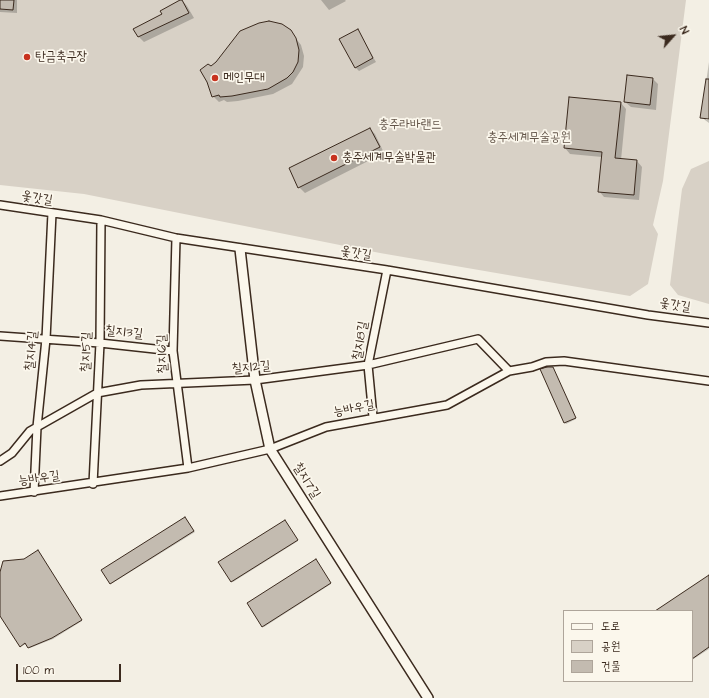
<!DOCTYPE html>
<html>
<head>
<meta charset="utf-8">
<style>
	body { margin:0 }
	#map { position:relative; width:709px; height:698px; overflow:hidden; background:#f3efe4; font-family:"Architects Daughter","Poor Story",sans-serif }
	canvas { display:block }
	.legend { position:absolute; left:563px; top:610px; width:130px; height:72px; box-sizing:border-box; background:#fbf7ec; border:1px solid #aea59a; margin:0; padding:5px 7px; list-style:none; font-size:12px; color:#3b2a1e }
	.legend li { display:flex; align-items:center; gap:8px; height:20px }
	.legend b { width:20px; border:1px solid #aea59a }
	.north { position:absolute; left:653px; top:16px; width:40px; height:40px; -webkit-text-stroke:3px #fbf7ec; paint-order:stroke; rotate:63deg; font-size:11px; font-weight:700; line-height:16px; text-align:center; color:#3b2a1e }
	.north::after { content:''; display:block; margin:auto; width:14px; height:18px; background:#3b2a1e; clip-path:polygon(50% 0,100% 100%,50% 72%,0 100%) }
	.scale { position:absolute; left:16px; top:664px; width:105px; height:18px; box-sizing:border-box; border:2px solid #3b2a1e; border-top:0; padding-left:5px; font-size:12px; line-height:14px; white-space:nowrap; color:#3b2a1e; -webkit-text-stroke:3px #fbf7ec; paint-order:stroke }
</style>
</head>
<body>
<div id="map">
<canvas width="709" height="698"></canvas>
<ul class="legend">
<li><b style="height:5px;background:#fbf7ec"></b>도로</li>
<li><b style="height:11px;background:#d8d1c6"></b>공원</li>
<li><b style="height:11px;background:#c3bbb0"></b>건물</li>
</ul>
<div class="north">N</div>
<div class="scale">100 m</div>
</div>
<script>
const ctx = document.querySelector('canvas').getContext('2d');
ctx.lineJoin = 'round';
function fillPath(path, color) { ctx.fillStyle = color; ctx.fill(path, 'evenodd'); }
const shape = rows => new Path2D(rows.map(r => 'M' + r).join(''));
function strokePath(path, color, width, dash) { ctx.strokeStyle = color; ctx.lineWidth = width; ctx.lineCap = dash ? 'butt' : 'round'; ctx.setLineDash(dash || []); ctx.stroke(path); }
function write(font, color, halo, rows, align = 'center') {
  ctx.font = font + ' "Architects Daughter","Poor Story",sans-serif'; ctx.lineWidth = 3.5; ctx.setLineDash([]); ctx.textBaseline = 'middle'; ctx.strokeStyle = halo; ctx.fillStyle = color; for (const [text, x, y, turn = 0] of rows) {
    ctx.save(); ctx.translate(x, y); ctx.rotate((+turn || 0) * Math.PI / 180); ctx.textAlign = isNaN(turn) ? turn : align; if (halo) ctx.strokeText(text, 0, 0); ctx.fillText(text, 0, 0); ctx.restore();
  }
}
fillPath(shape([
	[0,0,686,0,663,181,653,225,658,234,648,284,630,296,380,253,84,194,0,185],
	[709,161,709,304,678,295,670,285,682,189,691,169]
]), '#d8d1c6');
fillPath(shape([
	[0,0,17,0,17,13,0,12],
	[182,0,187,6,194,18,144,42,139,37,135,29,163,14],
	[321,0,345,0,346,1,329,10],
	[290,31,301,45,304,56,303,67,292,84,273,94,238,101,227,102,224,100,219,102,213,96,211,67],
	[357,31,376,62,359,71,355,67],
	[709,62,709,118,706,118,706,120,709,120,709,123,701,117],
	[653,79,658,84,656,110,631,107,625,102],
	[621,103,626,109,621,160,637,161,642,167,639,200,604,197,599,191,602,157,570,154,565,148],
	[370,129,375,134,384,153,305,193,299,187,290,169],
	[553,369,576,419,566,424,565,423],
	[186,519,195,532,111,584,102,571],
	[286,522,298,541,233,582,232,581],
	[39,552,82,621,53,639,30,648,27,644,21,646,0,615,0,576],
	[316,561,331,584,264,627,263,626],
	[709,577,709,649,692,660,692,611,656,611]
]), '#0003');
const building = shape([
	[0,0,14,0,13,10,0,9,0,0],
	[180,0,182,0,189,13,138,37,133,29,162,14,160,11,180,0],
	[269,21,282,24,291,30,296,38,299,50,298,62,293,72,287,78,268,89,232,96,220,97,219,95,212,97,207,82,200,70,208,64,211,66,216,62,240,31,259,23,269,21],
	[358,29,373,58,355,68,339,39,358,29],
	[627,75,653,78,650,105,624,102,627,75],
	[706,79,709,79,709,119,700,118,706,79],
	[569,97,621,102,615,158,637,160,634,195,598,192,602,152,564,148,569,97],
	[370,128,380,147,298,188,289,168,370,128],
	[547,367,553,367,576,418,564,423,540,369,547,367],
	[185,517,194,531,110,584,101,570,185,517],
	[285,520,298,540,231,582,218,562,285,520],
	[38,550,82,620,52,638,28,648,25,643,20,647,0,616,0,572,3,561,24,559,38,550],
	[316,559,331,583,262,627,247,603,316,559],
	[709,575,709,647,692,659,692,611,655,611,709,575]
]);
fillPath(building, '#c3bbb0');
strokePath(building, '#3b2a1e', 1);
const minor = shape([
	[0,205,101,220,176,238,387,270,648,315,709,323],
	[176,238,173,351,188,468],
	[0,336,100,343,173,351],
	[373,417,368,365,387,270],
	[0,461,12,453,30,431,97,393,141,385,255,380,368,365,478,339,509,371],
	[93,484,100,343,101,220],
	[34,492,37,427,46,339,52,213],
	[0,496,188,468,270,449,326,427,447,405,509,371,532,367,546,362,564,361,709,381]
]);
const tertiary = shape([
	[240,249,255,380,270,449,428,698]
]);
strokePath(minor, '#3b2a1e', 10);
strokePath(tertiary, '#3b2a1e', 12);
strokePath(minor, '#fbf7ec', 7);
strokePath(tertiary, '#fbf7ec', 9);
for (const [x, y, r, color] of [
	[27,57,4,"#c8321e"],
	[215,78,4,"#c8321e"],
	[334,158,4,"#c8321e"]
]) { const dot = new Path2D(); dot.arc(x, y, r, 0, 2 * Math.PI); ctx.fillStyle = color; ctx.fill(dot); strokePath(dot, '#fbf7ec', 1.5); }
write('13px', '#3b2a1e', '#fbf7ec', [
	["탄금축구장",35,57],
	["메인무대",223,78],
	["충주세계무술박물관",342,158]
], 'left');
write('13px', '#625448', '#fbf7ec', [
	["충주라바랜드",410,125],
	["충주세계무술공원",529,138]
]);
write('13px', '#3b2a1e', '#fbf7ec', [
	["옻갓길",37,199,9],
	["옻갓길",356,254,8],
	["옻갓길",675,306,8],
	["칠지3길",124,333,6],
	["칠지8길",361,341,-80],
	["칠지4길",32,351,-85],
	["칠지5길",87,352,-88],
	["칠지6길",163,354,-92],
	["칠지2길",251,368,-5],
	["능바우길",354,409,-11],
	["능바우길",39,479,-8],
	["칠지7길",306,481,58]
]);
</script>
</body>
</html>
